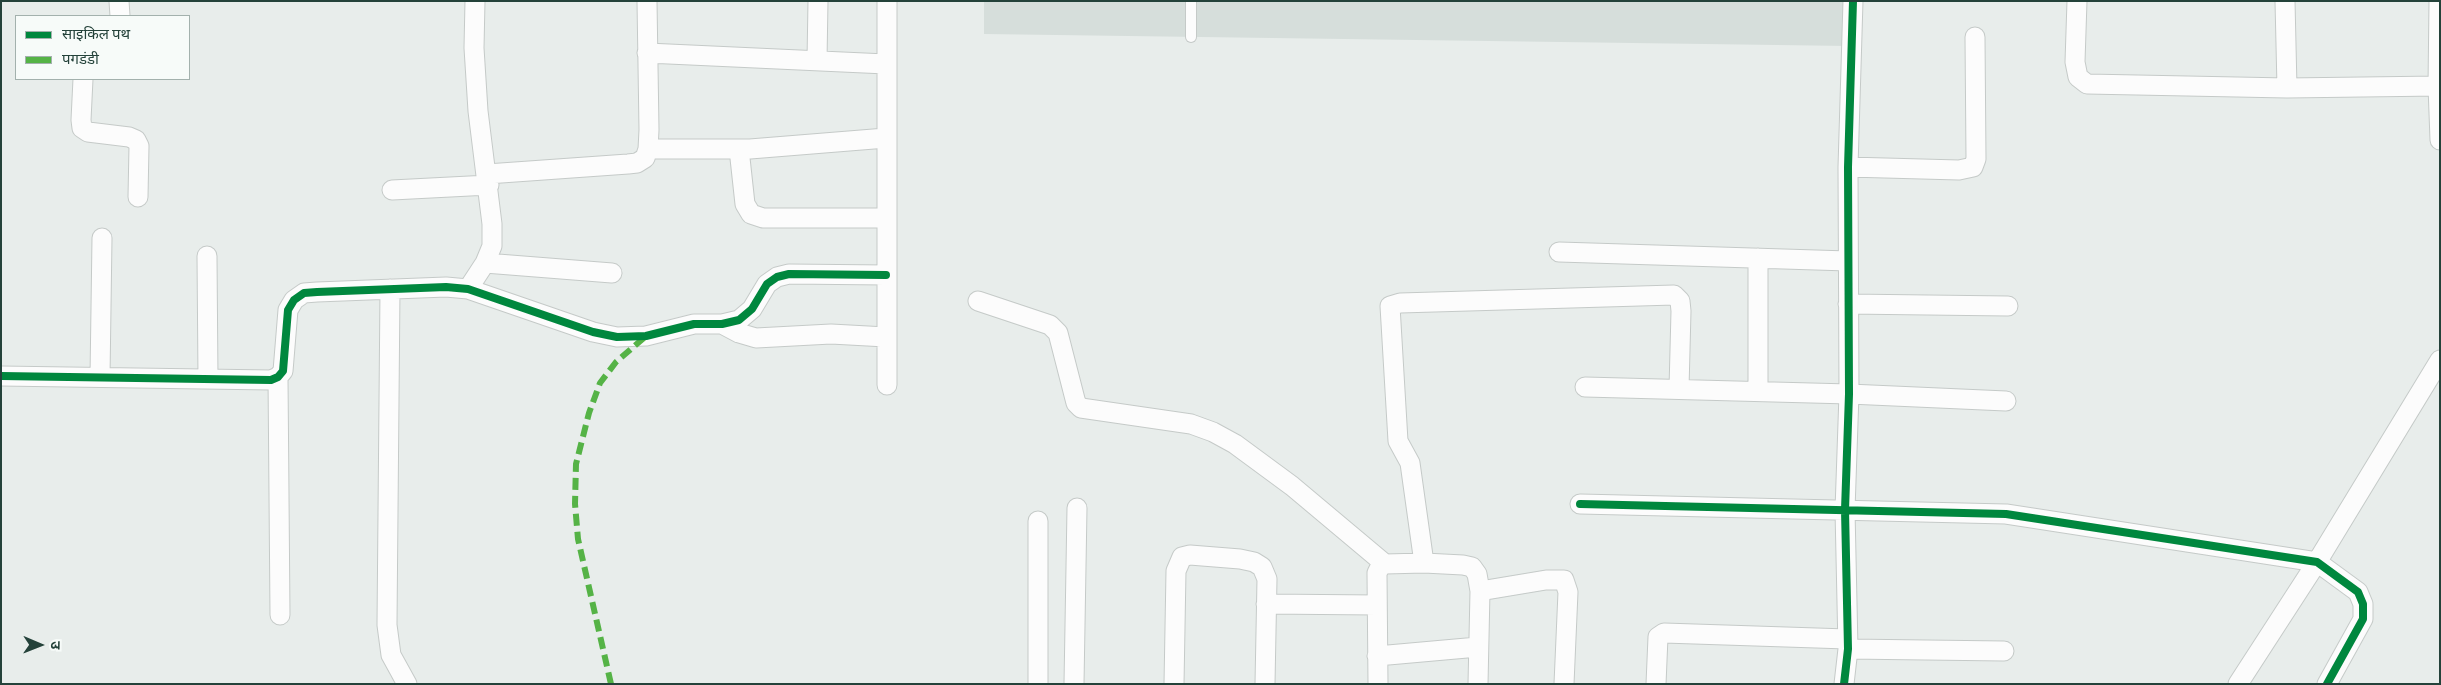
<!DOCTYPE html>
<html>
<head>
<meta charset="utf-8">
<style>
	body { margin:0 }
	#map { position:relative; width:2441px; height:685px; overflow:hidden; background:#e8edeb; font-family:"Source Sans 3","Noto Sans Devanagari",sans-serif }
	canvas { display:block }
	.frame { position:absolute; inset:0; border:2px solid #24423a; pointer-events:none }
	.legend { position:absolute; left:15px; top:15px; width:175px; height:65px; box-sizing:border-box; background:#f7fbf9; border:1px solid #a3b1ad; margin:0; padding:6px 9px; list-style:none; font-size:15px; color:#24423a }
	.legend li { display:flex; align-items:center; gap:10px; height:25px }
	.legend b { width:25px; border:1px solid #a3b1ad }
	.north { position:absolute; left:15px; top:620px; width:50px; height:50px; -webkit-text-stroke:4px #f7fbf9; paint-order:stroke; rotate:91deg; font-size:14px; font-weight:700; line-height:20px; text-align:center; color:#24423a }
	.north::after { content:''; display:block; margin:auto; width:18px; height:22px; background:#24423a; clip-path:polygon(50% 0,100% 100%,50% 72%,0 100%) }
</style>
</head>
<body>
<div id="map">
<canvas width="2441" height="685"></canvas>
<div class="frame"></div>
<ul class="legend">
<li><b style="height:6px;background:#00873e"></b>साइकिल पथ</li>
<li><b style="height:6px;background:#55b346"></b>पगडंडी</li>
</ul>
<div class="north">उ</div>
</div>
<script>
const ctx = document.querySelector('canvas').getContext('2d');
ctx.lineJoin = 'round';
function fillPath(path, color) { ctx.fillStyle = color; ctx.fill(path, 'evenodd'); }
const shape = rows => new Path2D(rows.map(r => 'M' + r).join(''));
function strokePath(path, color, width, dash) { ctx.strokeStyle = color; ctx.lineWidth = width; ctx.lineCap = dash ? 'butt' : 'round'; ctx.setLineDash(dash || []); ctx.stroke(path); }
fillPath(shape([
	[984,1,1849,1,1849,46,984,34]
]), '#d6dedb');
const service = shape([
	[1191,1,1191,37]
]);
const minor = shape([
	[119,1,120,16],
	[2077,1,2075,62,2078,77,2087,84,2287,88,2438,86],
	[2285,1,2287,88],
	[2439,1,2438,86,2440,140],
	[647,53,886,64],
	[817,61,818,1],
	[83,79,81,120,82,128,88,132,129,137,136,140,139,146,138,197],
	[648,149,750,149,886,138],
	[739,149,745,204,751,214,763,218,886,218],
	[1848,167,1959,170,1973,167,1976,159,1975,37],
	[487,174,628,164,637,163,645,158,648,149,649,130,647,1],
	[392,190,489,185],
	[1559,252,1848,261],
	[207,256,208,379],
	[1758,258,1758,391],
	[485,263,612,273],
	[390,289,387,625,391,655,407,684],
	[468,289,485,263,492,246,492,224,478,111,474,48,475,1],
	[978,301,1050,325,1058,333,1076,403,1081,408,1191,424,1213,432,1235,444,1292,486,1385,564],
	[1848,304,2008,306],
	[722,324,739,333,756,338,831,334,886,337],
	[1,376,271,380,278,377,283,371,288,310,294,300,304,293,317,292,446,287,468,289,593,332,617,337,646,336,694,324,722,324,739,320,752,309,767,284,777,277,789,274,886,275],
	[100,377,102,238],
	[278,377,280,615],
	[887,385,887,1],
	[1585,387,1849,394,2006,401],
	[1580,504,2006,514,2317,562,2358,592,2363,604,2363,619,2327,684],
	[1038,521,1038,684],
	[1424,563,1410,463,1398,441,1390,306,1400,303,1674,295,1680,301,1681,311,1679,389],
	[1480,591,1546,580,1564,580,1568,592,1564,684],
	[1266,604,1377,605],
	[1848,649,2004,651],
	[1377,656,1478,647],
	[1074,684,1077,508],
	[1174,684,1176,571,1182,557,1190,555,1240,559,1254,562,1262,567,1267,579,1265,684],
	[1378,684,1377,573,1380,567,1385,564,1424,563,1463,565,1472,567,1477,574,1480,591,1478,684],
	[1656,684,1658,637,1664,633,1847,639],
	[1844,684,1848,649,1845,510,1849,394,1848,167,1853,1],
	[2238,684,2317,562,2440,360]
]);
strokePath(service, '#c5cac8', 12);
strokePath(minor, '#c5cac8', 21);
strokePath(service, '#fcfcfc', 10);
strokePath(minor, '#fcfcfc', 19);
strokePath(shape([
	[611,684,578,539,575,504,576,464,589,413,600,383,616,362,646,336]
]), '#55b346', 6, [12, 6]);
strokePath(shape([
	[1,376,271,380,278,377,283,371,288,310,294,300,304,293,317,292,446,287,468,289,593,332,617,337,646,336,694,324,722,324,739,320,752,309,767,284,777,277,789,274,886,275],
	[1580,504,2006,514,2317,562,2358,592,2363,604,2363,619,2327,684],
	[1844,684,1848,649,1845,510,1849,394,1848,167,1853,1]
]), '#00873e', 8);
</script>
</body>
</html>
